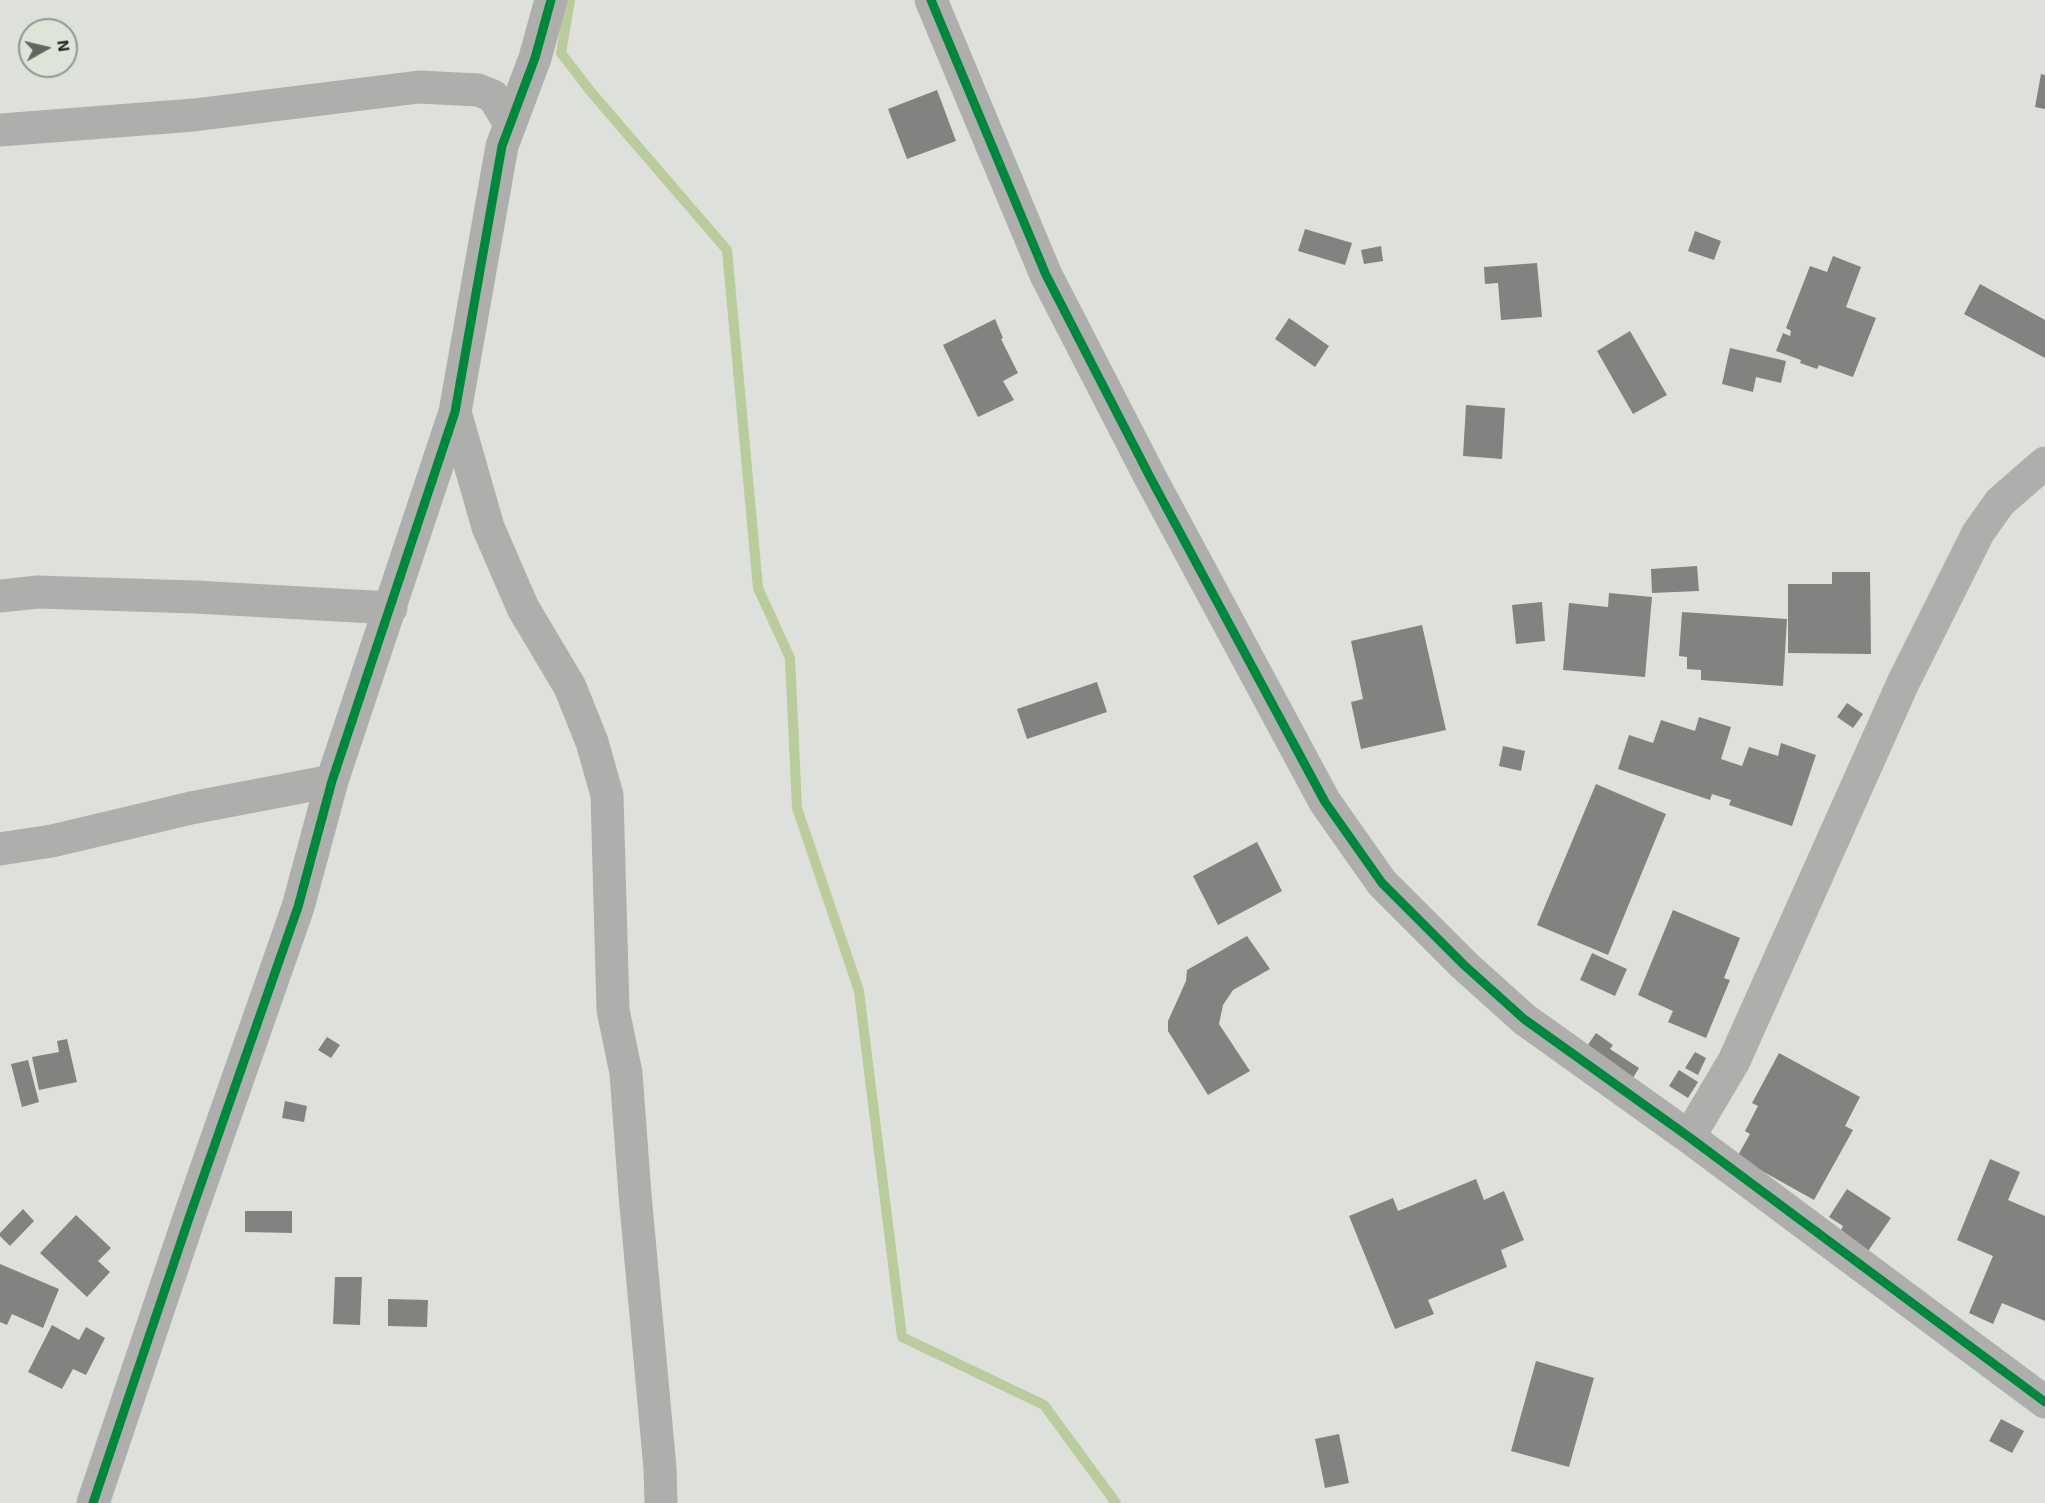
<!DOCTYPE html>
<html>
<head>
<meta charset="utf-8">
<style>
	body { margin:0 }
	#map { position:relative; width:2045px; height:1503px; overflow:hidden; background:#dee1db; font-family:"Exo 2",sans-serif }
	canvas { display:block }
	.north { position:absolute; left:18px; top:18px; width:60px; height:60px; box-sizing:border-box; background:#dfe4d8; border:2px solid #93968e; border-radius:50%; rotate:82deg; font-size:16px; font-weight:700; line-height:24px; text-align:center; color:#21221e }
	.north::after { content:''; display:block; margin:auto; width:21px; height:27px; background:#636560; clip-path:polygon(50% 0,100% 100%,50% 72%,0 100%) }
</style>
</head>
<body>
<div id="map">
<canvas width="2045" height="1503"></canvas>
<div class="north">N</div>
</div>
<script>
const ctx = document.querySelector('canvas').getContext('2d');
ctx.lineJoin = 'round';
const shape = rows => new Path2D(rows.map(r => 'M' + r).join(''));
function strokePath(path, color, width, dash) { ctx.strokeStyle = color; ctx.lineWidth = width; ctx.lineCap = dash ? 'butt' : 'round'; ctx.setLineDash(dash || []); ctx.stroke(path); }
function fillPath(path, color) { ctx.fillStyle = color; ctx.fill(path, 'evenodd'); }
strokePath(shape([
	[570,0,561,53,591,92,727,250,758,588,790,658,797,808,859,991,902,1337,1044,1405,1116,1503]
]), '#bacb9c', 10);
fillPath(shape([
	[2041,74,2045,75,2045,109,2035,107],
	[937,90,956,141,907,159,888,109],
	[1305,229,1352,243,1345,265,1298,251],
	[1695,231,1721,241,1714,260,1688,251],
	[1381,246,1383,261,1364,264,1361,250],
	[1833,256,1861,267,1846,307,1876,318,1853,377,1819,365,1817,369,1800,363,1801,360,1776,351,1783,333,1790,336,1791,331,1786,328,1810,266,1827,272],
	[1537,263,1542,317,1501,320,1498,283,1485,284,1484,267],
	[1980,284,2045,320,2045,358,1964,314],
	[1289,318,1329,346,1315,367,1275,339],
	[995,319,1003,338,1001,339,1018,373,1003,381,1014,400,978,417,943,345],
	[1630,331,1667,395,1633,414,1597,351],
	[1730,348,1786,361,1781,383,1756,377,1753,392,1722,384],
	[1466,405,1505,408,1502,459,1463,456],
	[1697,566,1699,591,1652,593,1651,569],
	[1832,572,1870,572,1871,654,1788,653,1788,584,1832,584],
	[1609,593,1652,597,1645,677,1563,670,1569,603,1608,607],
	[1542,602,1545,641,1516,644,1512,605],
	[1682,612,1787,619,1783,686,1701,680,1701,670,1687,669,1687,657,1679,656],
	[1422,625,1446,730,1361,749,1351,702,1363,699,1351,641],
	[1097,682,1107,712,1027,739,1017,709],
	[1847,703,1863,714,1853,728,1837,717],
	[1699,717,1731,727,1721,759,1742,766,1749,747,1778,756,1781,743,1816,755,1792,826,1729,805,1731,800,1712,794,1710,800,1618,769,1629,735,1653,743,1661,720,1695,731],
	[1503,746,1525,751,1521,771,1499,766],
	[1596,784,1666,814,1608,955,1537,925],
	[1257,842,1282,891,1218,925,1193,876],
	[1673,910,1740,938,1724,978,1730,980,1706,1038,1668,1022,1673,1011,1638,995],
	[1247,936,1270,969,1233,990,1223,1005,1219,1024,1250,1071,1208,1095,1168,1031,1168,1021,1186,981,1187,970],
	[1592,953,1627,969,1615,996,1580,980],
	[1596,1033,1613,1045,1610,1049,1639,1068,1628,1086,1581,1055],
	[327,1037,340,1045,331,1058,318,1050],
	[67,1039,77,1082,39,1090,32,1057,59,1052,57,1041],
	[1695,1052,1706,1058,1698,1075,1685,1068],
	[1779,1053,1860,1097,1845,1126,1853,1130,1814,1200,1737,1157,1750,1134,1745,1131,1758,1106,1752,1103],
	[28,1060,39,1102,22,1107,11,1064],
	[1679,1070,1698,1082,1688,1098,1669,1086],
	[285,1101,307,1106,304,1122,282,1118],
	[1990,1159,2020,1172,2008,1200,2045,1216,2045,1321,2002,1303,1993,1324,1969,1313,1993,1256,1957,1240],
	[1476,1179,1484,1200,1504,1191,1524,1240,1501,1250,1507,1267,1428,1300,1434,1314,1395,1329,1349,1216,1393,1198,1398,1211],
	[1847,1189,1891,1218,1866,1254,1838,1236,1843,1226,1829,1217],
	[23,1209,34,1221,10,1246,0,1236,0,1233],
	[245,1211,292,1211,292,1233,245,1232],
	[76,1215,111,1248,98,1261,110,1272,87,1297,40,1253],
	[0,1264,59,1289,43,1328,12,1314,7,1325,0,1322],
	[335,1277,362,1277,360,1325,333,1324],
	[388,1299,428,1300,427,1327,388,1326],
	[52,1325,79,1340,86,1327,105,1338,86,1375,73,1369,62,1389,28,1372],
	[1536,1361,1594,1378,1569,1467,1511,1451],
	[2001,1419,2024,1431,2012,1453,1989,1441],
	[1339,1434,1349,1483,1325,1488,1315,1439]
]), '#828281');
strokePath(shape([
	[931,0,1046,275,1150,477,1325,802,1382,883,1464,965,1524,1019,1689,1137,2045,1402],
	[0,130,194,115,419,87,478,90,493,96,510,124],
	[455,412,488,527,523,608,570,687,592,742,607,795,613,1010,626,1073,635,1195,660,1468,661,1503],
	[0,596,38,592,195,597,391,608],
	[0,849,52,841,191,808,332,781],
	[1689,1137,1734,1061,1903,683,1978,533,2000,502,2045,463],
	[93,1503,189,1218,298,907,332,781,455,412,502,146,535,58,551,0]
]), '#aeafac', 33);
strokePath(shape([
	[931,0,1046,275,1150,477,1325,802,1382,883,1464,965,1524,1019,1689,1137,2045,1402],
	[93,1503,189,1218,298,907,332,781,455,412,502,146,535,58,551,0]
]), '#00873e', 9);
</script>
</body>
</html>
